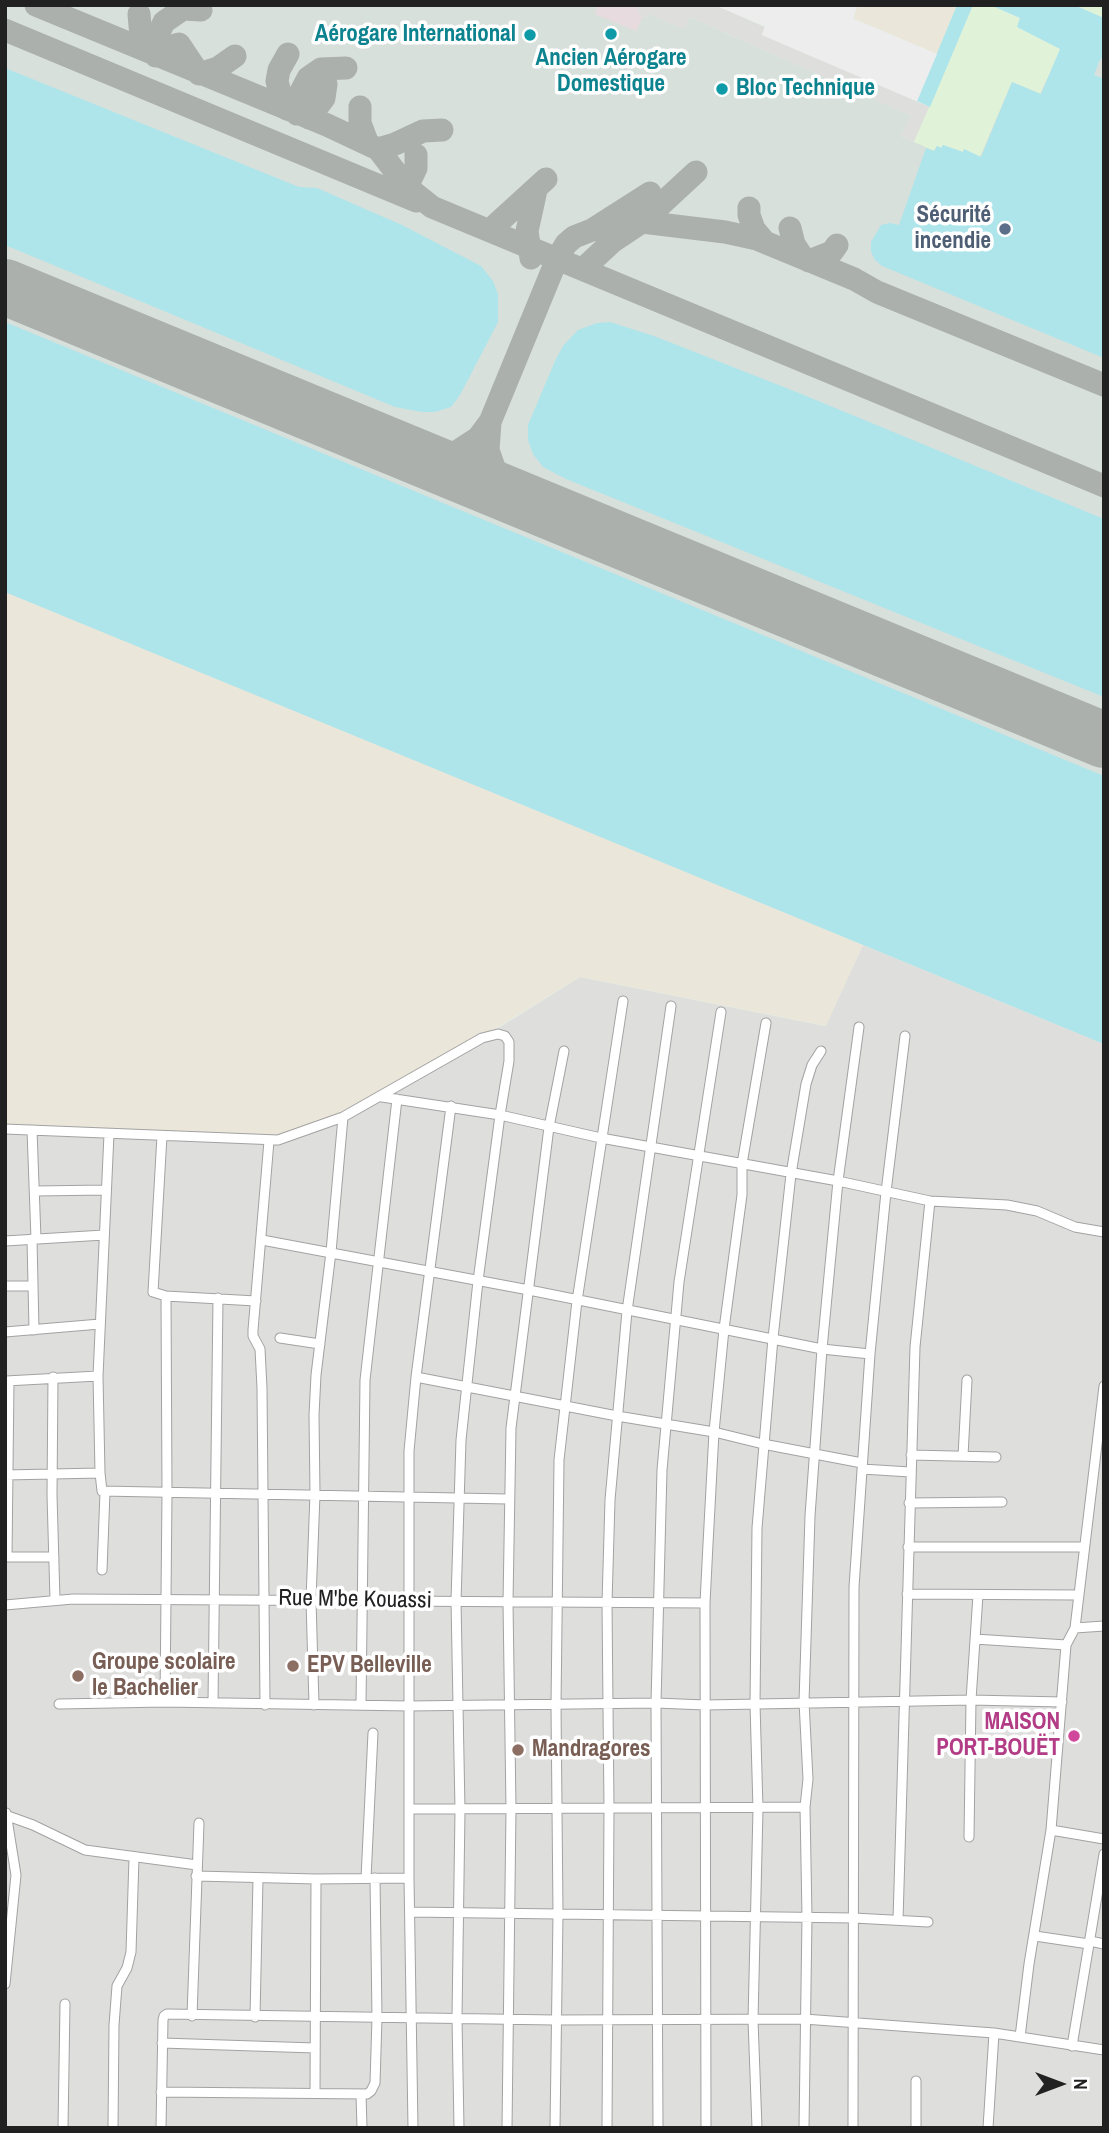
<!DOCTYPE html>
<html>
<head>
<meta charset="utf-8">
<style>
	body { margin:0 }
	#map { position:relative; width:1109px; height:2133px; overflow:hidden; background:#e7f1ea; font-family:"Archivo Narrow",sans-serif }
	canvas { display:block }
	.frame { position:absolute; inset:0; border:7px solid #212121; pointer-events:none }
	.north { position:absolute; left:1025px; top:2049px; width:70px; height:70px; -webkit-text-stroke:5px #fff; paint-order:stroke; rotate:90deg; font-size:19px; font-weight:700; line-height:28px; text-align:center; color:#212121 }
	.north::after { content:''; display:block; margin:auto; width:24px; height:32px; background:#212121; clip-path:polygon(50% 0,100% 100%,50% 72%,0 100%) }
</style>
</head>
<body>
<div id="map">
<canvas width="1109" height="2133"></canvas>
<div class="frame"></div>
<div class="north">N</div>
</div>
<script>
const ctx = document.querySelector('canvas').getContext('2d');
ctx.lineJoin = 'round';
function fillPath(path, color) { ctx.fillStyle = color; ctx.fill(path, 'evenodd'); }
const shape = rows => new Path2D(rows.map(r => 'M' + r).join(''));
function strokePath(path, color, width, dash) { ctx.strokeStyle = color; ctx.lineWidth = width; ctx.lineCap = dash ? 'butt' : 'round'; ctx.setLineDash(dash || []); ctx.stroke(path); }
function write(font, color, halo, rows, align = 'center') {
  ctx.font = font + ' "Archivo Narrow",sans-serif'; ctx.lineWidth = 7; ctx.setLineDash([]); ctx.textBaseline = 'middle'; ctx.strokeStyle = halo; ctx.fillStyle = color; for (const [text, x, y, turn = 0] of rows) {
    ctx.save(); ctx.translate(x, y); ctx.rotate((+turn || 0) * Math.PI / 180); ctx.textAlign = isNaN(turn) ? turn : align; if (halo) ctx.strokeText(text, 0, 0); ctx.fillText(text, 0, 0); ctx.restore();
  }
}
fillPath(shape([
	[634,5,715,5,765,27,762,35,930,107,914,142,901,136,910,116,690,17,685,30,648,14,646,18,642,18],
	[863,945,1104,1044,1104,2128,5,2128,5,1129,482,1038,580,977,825,1026]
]), '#dedfdd');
fillPath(shape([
	[973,5,990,5,1021,19,1017,27,1060,49,1040,94,1012,83,981,157,965,150,963,152,943,145,934,152,914,142],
	[1074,5,1104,5,1104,18]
]), '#e0f2d7');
fillPath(shape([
	[821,5,957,5,937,54],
	[5,592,863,945,826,1026,580,977,418,1076,292,1136,5,1129]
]), '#eae6d9');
fillPath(shape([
	[5,5,634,5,642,18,646,18,648,14,684,29,690,17,911,116,901,136,934,151,937,146,941,148,943,145,963,152,964,149,980,157,1012,82,1040,94,1063,44,1104,60,1104,1044,5,592]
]), '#d8e0db');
fillPath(shape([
	[957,5,973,5,930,107,917,101],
	[990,5,1074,5,1104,18,1104,60,1100,59,1094,75,1104,79,1104,358,882,266,875,260,871,252,871,242,881,225,890,223,899,225,926,148,934,151,937,146,941,148,943,145,963,152,964,149,981,157,1012,82,1041,94,1060,49,1017,27,1020,18],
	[5,68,299,187,317,188,402,225,481,266,493,281,498,294,498,322,460,395,451,407,435,412,422,412,395,407,5,245],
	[5,322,1104,776,1104,1044,5,592],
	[610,322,654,336,799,393,1104,519,1104,697,566,479,543,467,533,454,528,440,528,425,555,361,563,346,578,330,597,323]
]), '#ade5eb');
fillPath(shape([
	[715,5,858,5,853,19,937,54,917,101,762,35,765,26]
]), '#ededed');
fillPath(shape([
	[598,5,634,5,642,18,636,31,595,14]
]), '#e7dbe0');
strokePath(shape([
	[36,5,327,125,378,149,407,187,432,207,1104,486],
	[139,14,141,37,156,56],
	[5,30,416,201],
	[156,51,179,44,199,74,218,68,235,56],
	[156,56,157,37,164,22,183,9,201,10],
	[360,107,360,123,368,144],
	[287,109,281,97,277,81,279,70,288,54],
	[297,114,297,99,308,78,321,69,346,68],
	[309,118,324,98,326,84],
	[378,149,395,144,423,131,442,130],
	[407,187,416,168,416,155],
	[749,208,749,215,754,229,764,241],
	[790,228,794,244,803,258],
	[490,230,546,179],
	[592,230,623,222,642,222,725,232,757,239,854,279,877,292,1104,385],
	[531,258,527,231,536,190],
	[809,261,832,252,837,245],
	[583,269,612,242,642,222,696,172],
	[490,422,488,450,495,470,507,486,523,500],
	[413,455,455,453,478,438,490,422,557,259,566,244,574,237,592,230,650,193]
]), '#abb0ac', 23);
strokePath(shape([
	[5,287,1104,740]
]), '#abb0ac', 56);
const minor = shape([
	[382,1097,500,1115,601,1138,838,1181,930,1201,1007,1205,1037,1211,1075,1227,1104,1232],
	[5,1129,278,1140,343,1117,482,1038,498,1034,505,1036,509,1042,509,1061,500,1115,478,1281,461,1440,456,1601,460,1810,457,2018,459,2128],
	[32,1130,36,1239],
	[109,1134,98,1376,100,1473,102,1491,508,1499],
	[162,1136,153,1292,166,1296,256,1301],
	[35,1191,105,1190],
	[32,1239,34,1330],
	[262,1240,529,1290,822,1349,870,1354],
	[5,1241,104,1235],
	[5,1286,33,1286],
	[5,1332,100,1324],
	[280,1338,320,1344],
	[53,1377,52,1495,55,1600],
	[416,1377,617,1416,714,1432,763,1444,862,1463],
	[6,1381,98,1376],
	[911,1455,996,1457],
	[963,1456,967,1380],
	[862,1469,910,1472],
	[5,1475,100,1473],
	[909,1503,1002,1502],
	[908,1547,1083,1547],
	[5,1557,54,1557],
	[7,1557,9,1381],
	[102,1570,105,1492],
	[907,1594,1078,1595],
	[5,1605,73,1599,705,1603],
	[1075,1628,1104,1626],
	[975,1639,1066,1645],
	[165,1702,167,1493,166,1296],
	[213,1703,218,1298],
	[59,1704,165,1702,409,1706,656,1703,705,1705,971,1700,978,1595],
	[265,1705,262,1388,260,1349,253,1336,253,1330,269,1141],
	[314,1705,311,1600,315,1494,314,1415,316,1375,331,1252,343,1117],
	[361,1705,365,1380,397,1099],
	[410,1809,805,1807],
	[8,1816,33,1825,85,1850,197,1865],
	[1051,1830,1104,1839],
	[969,1837,971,1700,1062,1702],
	[196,1876,316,1879,409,1878],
	[366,1878,373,1733],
	[410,1912,854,1918,928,1922],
	[898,1920,915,1347,930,1201],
	[1035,1936,1089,1944],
	[1090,1941,1104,1944],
	[5,1984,16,1875,6,1813],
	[192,2016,199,1823],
	[255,2017,258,1878],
	[1020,2037,1029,1964,1051,1830,1066,1645,1075,1628,1104,1386],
	[162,2043,315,2048],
	[1072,2046,1104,1854],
	[161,2092,367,2094,371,2091,375,2083,377,2018,375,1878],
	[315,2093,316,1879],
	[361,2094,362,2128],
	[63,2128,65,2004],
	[113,2128,114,2025,117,1986,127,1968,131,1952,134,1858],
	[161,2128,163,2020,164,2016,167,2014,555,2020,804,2019,994,2033,1104,2050],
	[413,2128,409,1878,409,1451,416,1377,451,1106],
	[507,2128,511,1809,508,1602,511,1428,549,1127,564,1051],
	[555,2128,558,1913,556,1705,559,1460,577,1301,623,1001],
	[607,2128,609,1809,607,1603,610,1500,627,1311,671,1006],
	[658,2128,656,1703,662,1470,679,1282,721,1012],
	[706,2128,705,1603,708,1544,714,1432,724,1329,742,1195,742,1164,766,1023],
	[757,2128,753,2020,758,1809,755,1704,757,1528,773,1338,791,1174,806,1084,812,1065,821,1051],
	[804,2128,807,1917,805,1807,808,1779,804,1702,810,1516,822,1349,838,1181,859,1027],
	[853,2128,854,1587,870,1354,886,1192,905,1036],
	[916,2128,916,2081],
	[988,2128,994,2033]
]);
strokePath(minor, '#a2a2a2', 11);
strokePath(minor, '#fff', 9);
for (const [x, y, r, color] of [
	[611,34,7,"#0f9aa8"],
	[530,35,7,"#0f9aa8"],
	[722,89,7,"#0f9aa8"],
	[1005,229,7,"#5c6f8a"],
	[293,1666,7,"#8d6e63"],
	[78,1676,7,"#8d6e63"],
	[1074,1736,7,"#d1479c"],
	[518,1750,7,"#8d6e63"]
]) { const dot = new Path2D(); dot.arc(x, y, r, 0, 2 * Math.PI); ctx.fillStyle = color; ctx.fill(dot); strokePath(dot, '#fff', 2.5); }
write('bold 23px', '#0d838f', '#fff', [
	["Aérogare International",516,35],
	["Ancien Aérogare",611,59,"center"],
	["Domestique",611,85,"center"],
	["Bloc Technique",736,89,"left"]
], 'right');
write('bold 23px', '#4e5e75', '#fff', [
	["Sécurité",991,216],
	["incendie",991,242]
], 'right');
write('23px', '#212121', '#fff', [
	["Rue M'be Kouassi",355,1600,1]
]);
write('bold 23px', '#785e54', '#fff', [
	["Groupe scolaire",92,1663],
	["le Bachelier",92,1689],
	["EPV Belleville",307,1666],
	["Mandragores",532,1750]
], 'left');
write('bold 23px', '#b23c85', '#fff', [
	["MAISON",1060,1723],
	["PORT-BOUËT",1060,1749]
], 'right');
</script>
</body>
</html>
